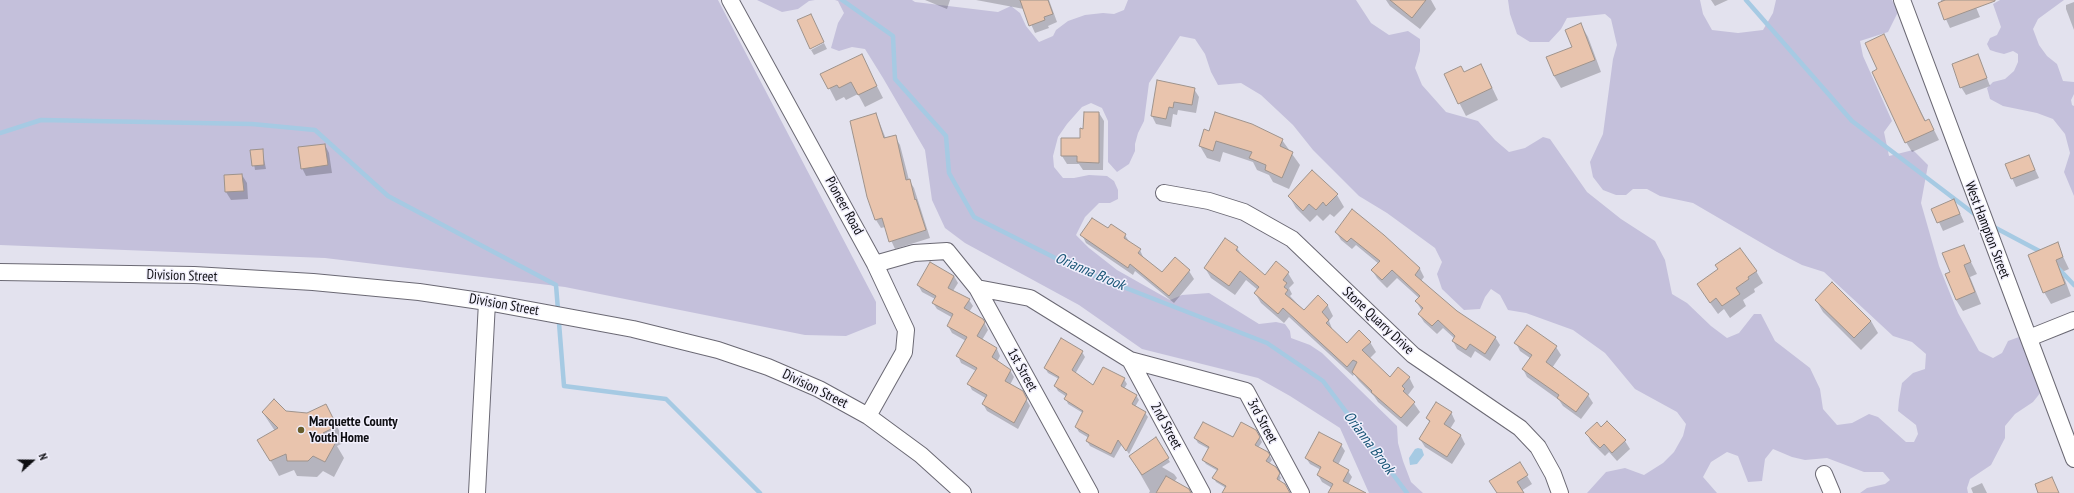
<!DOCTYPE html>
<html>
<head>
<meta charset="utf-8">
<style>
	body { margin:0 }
	#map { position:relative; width:2074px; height:493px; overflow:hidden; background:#e3e2ee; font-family:"PT Sans Narrow",sans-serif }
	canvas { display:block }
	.north { position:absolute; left:12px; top:441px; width:40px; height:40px; -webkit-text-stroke:3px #f1effc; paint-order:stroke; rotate:69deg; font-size:11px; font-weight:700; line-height:16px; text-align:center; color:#0e0e12 }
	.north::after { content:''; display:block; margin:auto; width:14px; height:18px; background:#0e0e12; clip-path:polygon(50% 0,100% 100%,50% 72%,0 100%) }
</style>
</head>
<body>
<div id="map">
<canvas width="2074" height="493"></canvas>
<div class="north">N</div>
</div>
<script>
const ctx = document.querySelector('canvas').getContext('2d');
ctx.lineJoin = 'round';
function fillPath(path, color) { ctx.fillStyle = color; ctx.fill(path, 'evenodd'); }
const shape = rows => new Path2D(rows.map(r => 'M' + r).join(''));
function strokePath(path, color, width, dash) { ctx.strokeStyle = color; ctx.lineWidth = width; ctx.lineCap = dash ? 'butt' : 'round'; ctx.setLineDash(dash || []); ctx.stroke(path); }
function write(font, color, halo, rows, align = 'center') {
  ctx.font = font + ' "PT Sans Narrow",sans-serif'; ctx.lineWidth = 3; ctx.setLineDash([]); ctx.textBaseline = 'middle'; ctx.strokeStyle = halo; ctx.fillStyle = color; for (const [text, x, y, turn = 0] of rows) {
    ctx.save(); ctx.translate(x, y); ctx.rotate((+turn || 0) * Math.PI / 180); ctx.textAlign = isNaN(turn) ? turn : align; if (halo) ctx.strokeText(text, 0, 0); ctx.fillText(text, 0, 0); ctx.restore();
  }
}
fillPath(shape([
	[0,0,718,0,876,302,876,324,846,336,805,335,565,287,325,258,0,245],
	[757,0,815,0,809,1,798,9,782,12],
	[835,0,912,0,915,2,998,12,1011,6,1020,13,1026,26,1039,42,1053,36,1056,30,1068,21,1085,15,1103,13,1114,14,1124,10,1128,0,1356,0,1371,23,1389,35,1408,31,1420,39,1420,51,1415,68,1422,85,1446,112,1478,121,1495,140,1509,152,1525,148,1543,137,1550,139,1587,192,1621,219,1655,241,1665,260,1672,294,1687,303,1711,326,1727,338,1739,333,1754,314,1761,314,1775,341,1810,368,1820,389,1823,409,1837,425,1852,423,1869,414,1878,417,1906,442,1914,442,1918,434,1916,425,1898,411,1899,400,1902,383,1913,373,1925,369,1926,354,1912,342,1893,336,1824,272,1802,265,1777,252,1693,203,1660,196,1647,189,1633,189,1626,195,1616,195,1603,190,1593,177,1590,162,1603,134,1613,59,1617,45,1611,19,1605,14,1567,18,1561,29,1549,42,1530,42,1517,34,1510,14,1508,0,1700,0,1703,14,1712,30,1738,33,1763,30,1773,13,1776,0,1892,0,1898,12,1888,32,1860,41,1863,56,1892,121,1884,132,1889,156,1913,150,1928,165,1921,203,1939,266,1958,313,1979,351,1993,358,2002,353,2008,341,2019,337,2026,346,2041,392,2033,402,2015,414,2005,426,2005,438,1991,465,1970,479,1967,488,1968,493,1860,493,1867,488,1885,484,1890,480,1883,472,1864,472,1827,458,1805,460,1792,457,1773,449,1765,459,1762,481,1748,482,1738,456,1727,452,1711,462,1703,477,1717,493,1587,493,1606,472,1625,468,1644,475,1663,463,1674,452,1683,436,1686,424,1677,412,1635,389,1605,353,1573,330,1526,313,1508,310,1500,295,1491,289,1485,297,1480,309,1464,310,1442,289,1437,274,1442,262,1435,248,1387,213,1359,196,1313,150,1293,125,1261,95,1241,83,1218,85,1211,72,1205,54,1195,39,1180,36,1149,83,1144,121,1138,133,1135,144,1135,151,1129,164,1117,172,1108,162,1108,121,1102,108,1091,103,1082,107,1067,124,1058,137,1053,156,1054,167,1063,178,1074,178,1089,175,1107,176,1114,181,1118,190,1118,199,1110,203,1099,203,1085,217,1076,235,1089,248,1117,270,1170,300,1182,295,1209,293,1259,324,1276,322,1285,324,1290,331,1291,338,1310,345,1322,353,1397,426,1398,443,1403,461,1411,482,1423,493,1369,493,1340,428,1290,396,1258,378,1142,349,1079,305,965,243,945,228,932,200,925,150,883,78,865,49,852,47,839,51,831,48,838,23,844,13,838,1],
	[2000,0,2064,0,2038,19,2033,29,2039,45,2047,56,2057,64,2063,81,2074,82,2074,94,2071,100,2072,105,2074,106,2074,196,2064,172,2070,153,2065,134,2053,119,2037,113,2003,106,1990,99,1987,88,1993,82,2005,79,2014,71,2018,62,2018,54,2013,51,2004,54,1996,52,1990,50,1987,44,1990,38,1997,35,2001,27,1993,4]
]), '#c4c0db');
fillPath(shape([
	[1418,448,1422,449,1424,455,1417,464,1410,465,1409,458,1415,449]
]), '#a6cae3');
fillPath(shape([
	[925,0,950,0,947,9],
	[976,0,1049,0,1057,22,1048,26,1049,28,1035,33,1024,9],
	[1386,0,1431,0,1436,9,1420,29,1390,6],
	[1711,0,1728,0,1715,6],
	[1941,0,1973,0,1980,17,1950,28,1939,4,1941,3],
	[2074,2,2074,30,2066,9,2066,5],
	[1581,25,1588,37,1601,72,1561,88,1554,76,1573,48],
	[824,43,827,49,814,55,811,50],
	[1889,46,1926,122,1929,120,1939,140,1912,152,1906,142,1878,70],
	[861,55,883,98,865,107,858,94,846,100,844,97,836,101,822,74],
	[1978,55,1990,86,1966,95,1961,87],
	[1464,73,1487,77,1498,100,1466,116,1445,75],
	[1194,89,1199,97,1196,113,1178,110,1177,115,1173,114,1171,127,1156,124,1152,116],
	[1099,113,1104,121,1103,170,1083,170,1079,164,1067,164,1062,156,1081,139,1084,130],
	[876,114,886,139,895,137,900,145,909,180,914,188,930,238,895,249,885,227,881,228,876,220,868,197],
	[1210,132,1282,140,1300,165,1289,189,1273,182,1269,175,1257,170,1253,162,1223,152,1220,162,1207,158,1200,146],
	[325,145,329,153,332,173,306,176,302,168],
	[262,150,266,169,255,170,252,151],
	[2029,156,2039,178,2016,187,2006,165],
	[242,175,247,183,248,199,231,200,226,192,225,176],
	[1337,195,1344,207,1334,217,1330,214,1323,221,1317,215,1310,222,1296,208,1289,196],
	[1954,200,1964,222,1943,231,1933,209],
	[1108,230,1125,235,1130,243,1140,250,1144,259,1162,274,1189,271,1194,279,1174,303,1135,271,1133,275,1086,243,1082,235],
	[1336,232,1384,235,1420,269,1424,277,1421,281,1456,312,1495,337,1500,345,1490,361,1475,351,1471,358,1457,349,1453,341,1454,338,1443,328,1437,334,1424,322,1419,314,1422,311,1416,301,1419,298,1397,278,1387,288,1377,278,1372,270,1379,264,1356,245,1352,249,1341,240],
	[2057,244,2069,269,2062,272,2071,296,2051,304,2044,292],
	[1963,246,1977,274,1970,277,1981,304,1963,311,1956,300,1951,273],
	[1237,248,1243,257,1265,276,1288,273,1294,283,1289,288,1292,294,1290,296,1304,311,1318,297,1328,306,1333,316,1329,321,1333,331,1347,344,1370,342,1376,352,1369,359,1390,378,1409,377,1414,387,1408,395,1420,412,1407,427,1378,402,1374,396,1359,381,1354,374,1353,376,1289,317,1284,323,1261,303,1255,293,1258,290,1246,280,1235,295,1211,278,1205,268],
	[1756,271,1763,283,1754,289,1755,292,1743,300,1746,306,1730,318,1724,309,1718,314,1705,296],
	[954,276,958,283,953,291,969,300,973,306,969,312,983,320,988,330,982,340,997,349,1000,356,997,362,1010,370,1014,377,1010,385,1022,392,1030,406,1018,429,987,411,983,404,987,399,972,390,969,384,976,371,961,363,958,356,966,341,952,333,948,326,953,318,937,309,933,303,935,299,922,292,918,285],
	[1816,300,1871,321,1878,333,1861,350,1823,312],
	[1516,343,1556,347,1561,355,1552,368,1588,395,1593,403,1581,419,1563,406,1559,400,1527,377,1523,369,1530,358,1520,351],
	[1082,352,1085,357,1075,374,1094,386,1124,379,1127,384,1124,389,1136,395,1139,400,1135,407,1145,413,1148,417,1129,454,1122,444,1114,458,1090,446,1087,441,1089,438,1079,432,1076,427,1083,413,1068,404,1066,399,1067,397,1058,391,1055,386,1059,379,1048,373,1045,368],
	[326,405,345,442,337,446,344,458,334,477,323,471,317,477,297,476,294,470,279,476,259,440,275,431,263,413,308,414],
	[1451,412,1455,421,1450,429,1461,436,1465,444,1452,464,1425,447,1420,439,1430,423,1427,418],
	[1601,428,1625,441,1630,449,1617,461,1609,452,1605,456,1591,442,1587,434],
	[1256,431,1262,442,1258,448,1268,453,1272,460,1269,464,1275,467,1281,478,1279,481,1289,493,1224,493,1226,488,1216,482,1214,478,1218,471,1206,464,1203,460,1209,449,1198,443,1195,438,1233,438],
	[1156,439,1170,462,1162,467,1174,474,1177,478,1174,482,1187,493,1149,493,1150,491,1130,456],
	[1341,445,1345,451,1338,465,1348,471,1352,477,1348,485,1360,493,1330,493,1332,488,1322,482,1318,475,1321,470,1310,464,1306,458],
	[1519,463,1532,484,1521,491,1522,493,1497,493],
	[1982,483,1987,493,1973,493,1971,488]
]), '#0003');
strokePath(shape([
	[842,0,893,36,895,79,946,136,949,173,974,217,1077,269,1267,343,1323,381,1407,493],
	[1746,0,1852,121,1977,216],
	[0,133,41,120,252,124,315,130,388,196,556,285,564,386,666,399,760,493],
	[1992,226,2043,253],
	[2057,267,2074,285]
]), '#a6cae3', 4.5);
const building = shape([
	[1020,0,1048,0,1053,14,1044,17,1045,20,1029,26,1020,0],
	[1390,0,1426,0,1412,18,1390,0],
	[1945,0,1995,0,1995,1,1944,20,1938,3,1945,0],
	[811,14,824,42,810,49,797,20,811,14],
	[1581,23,1595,60,1554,76,1546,57,1572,47,1565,30,1581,23],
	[1884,34,1921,113,1925,121,1929,119,1934,130,1905,143,1872,72,1877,69,1865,43,1884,34],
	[862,54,877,86,858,95,851,82,839,88,837,85,828,89,820,74,862,54],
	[1978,54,1987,78,1960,88,1952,64,1978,54],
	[1481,64,1492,88,1458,104,1444,74,1461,66,1464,72,1481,64],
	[1157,80,1195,88,1192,105,1174,102,1173,108,1169,107,1166,119,1151,116,1157,80],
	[1084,112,1099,112,1099,163,1077,162,1077,156,1061,156,1061,138,1080,138,1080,128,1083,129,1084,112],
	[1215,112,1252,124,1283,139,1280,146,1293,152,1282,178,1265,170,1266,165,1249,158,1252,152,1216,141,1213,151,1199,146,1204,129,1209,131,1215,112],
	[876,113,884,138,896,135,906,180,910,179,915,200,916,199,926,230,889,242,882,218,875,220,867,197,850,121,876,113],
	[325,144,328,165,301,169,298,147,325,144],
	[263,149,264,165,252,166,250,150,263,149],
	[2029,155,2035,170,2011,179,2005,164,2029,155],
	[1312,170,1338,194,1326,206,1323,202,1316,210,1309,204,1303,211,1288,196,1312,170],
	[242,174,244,191,225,192,224,175,242,174],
	[1954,199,1960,214,1937,223,1931,209,1954,199],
	[1352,209,1384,235,1420,268,1415,275,1457,311,1496,337,1485,354,1470,344,1466,350,1452,341,1455,336,1438,320,1432,326,1418,314,1423,308,1415,301,1420,296,1392,270,1382,280,1371,270,1380,261,1351,238,1347,242,1335,232,1352,209],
	[1092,218,1108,228,1111,224,1126,234,1124,238,1141,249,1138,253,1162,272,1175,257,1190,270,1169,296,1130,264,1128,268,1080,235,1092,218],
	[1225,238,1238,247,1236,250,1265,275,1276,261,1289,272,1283,280,1287,283,1284,287,1288,290,1285,294,1304,310,1318,295,1328,305,1322,312,1329,320,1326,323,1347,343,1359,330,1371,342,1362,350,1390,377,1398,367,1410,377,1402,386,1405,389,1403,391,1415,402,1401,418,1371,392,1372,391,1352,372,1357,362,1353,360,1347,367,1283,308,1278,314,1254,293,1259,287,1240,271,1229,286,1204,268,1225,238],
	[2058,242,2063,257,2056,260,2065,284,2043,293,2028,255,2058,242],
	[1964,245,1971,262,1964,265,1975,292,1956,300,1945,274,1950,272,1942,253,1964,245],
	[1740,248,1757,271,1748,277,1749,279,1736,288,1740,294,1722,306,1716,298,1710,303,1697,284,1718,269,1715,265,1740,248],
	[930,262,954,276,948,288,970,299,964,308,983,319,985,322,977,336,997,348,992,357,1011,370,1005,381,1023,391,1027,399,1014,423,982,404,987,395,967,384,977,368,956,356,967,337,947,326,953,314,932,303,936,296,917,285,930,262],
	[1832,282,1871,321,1854,338,1815,300,1832,282],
	[1527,325,1557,346,1546,362,1589,394,1576,412,1557,398,1559,395,1522,369,1532,355,1514,343,1527,325],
	[1061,338,1083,351,1072,370,1093,385,1103,367,1125,378,1121,386,1137,395,1132,404,1146,412,1126,451,1118,440,1111,454,1086,441,1089,435,1075,427,1083,411,1064,399,1067,394,1054,386,1059,377,1044,368,1061,338],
	[274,399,286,411,307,413,326,404,337,426,323,433,336,442,325,462,313,456,308,461,287,461,286,454,270,461,257,440,278,428,262,412,274,399],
	[1436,402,1452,412,1444,424,1461,435,1447,457,1419,439,1430,421,1426,418,1436,402],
	[1607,421,1626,440,1612,453,1604,444,1600,448,1585,433,1597,422,1601,427,1607,421],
	[1203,422,1233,437,1241,422,1256,430,1260,437,1255,445,1268,452,1270,455,1266,461,1276,467,1280,473,1277,479,1285,484,1290,493,1222,493,1226,486,1212,478,1218,469,1202,460,1209,447,1194,438,1203,422],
	[1319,432,1342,444,1333,461,1349,470,1343,481,1366,493,1328,493,1333,484,1317,475,1321,467,1305,458,1319,432],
	[1156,437,1169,458,1142,475,1129,456,1156,437],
	[1520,462,1528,475,1517,482,1524,493,1497,493,1489,481,1520,462],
	[1166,476,1189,489,1191,493,1156,493,1166,476],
	[2052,477,2059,493,2038,493,2035,484,2052,477]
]);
fillPath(building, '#e9c4ad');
strokePath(building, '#9e938c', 1);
const minor = shape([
	[730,0,875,264,906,330,904,352,868,416],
	[1902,0,2074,459],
	[1164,193,1209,201,1244,212,1292,239,1413,355,1520,428,1538,447,1553,474,1560,493],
	[875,264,914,253,947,251,977,288,1090,493],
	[0,272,194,275,313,282,419,292,487,302,633,329,718,350,768,367,819,389,868,416,921,455,963,493],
	[977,288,1030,298,1130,360,1246,391,1301,493],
	[2029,338,2074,320],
	[1130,360,1202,493],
	[1824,474,1832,493],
	[477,493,487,302]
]);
strokePath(minor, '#6b6974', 18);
strokePath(minor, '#fff', 16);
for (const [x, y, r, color] of [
	[301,430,4,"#685d2a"]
]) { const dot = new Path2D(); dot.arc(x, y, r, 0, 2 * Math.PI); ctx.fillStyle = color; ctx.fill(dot); strokePath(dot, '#f1effc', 1.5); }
write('14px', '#0e0e12', '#f1effc', [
	["Pioneer Road",844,206,61],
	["West Hampton Street",1987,230,69],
	["Division Street",182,276,2],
	["Division Street",504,305,10],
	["Stone Quarry Drive",1378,321,43],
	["1st Street",1022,370,61],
	["Division Street",815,389,26],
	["3rd Street",1262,421,62],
	["2nd Street",1166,426,62]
]);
write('bold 14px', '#0e0e12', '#f1effc', [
	["Marquette County",309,422],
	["Youth Home",309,438]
], 'left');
write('italic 15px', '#195577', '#f1effc', [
	["Orianna Brook",1090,272,23],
	["Orianna Brook",1369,443,53]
]);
</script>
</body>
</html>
